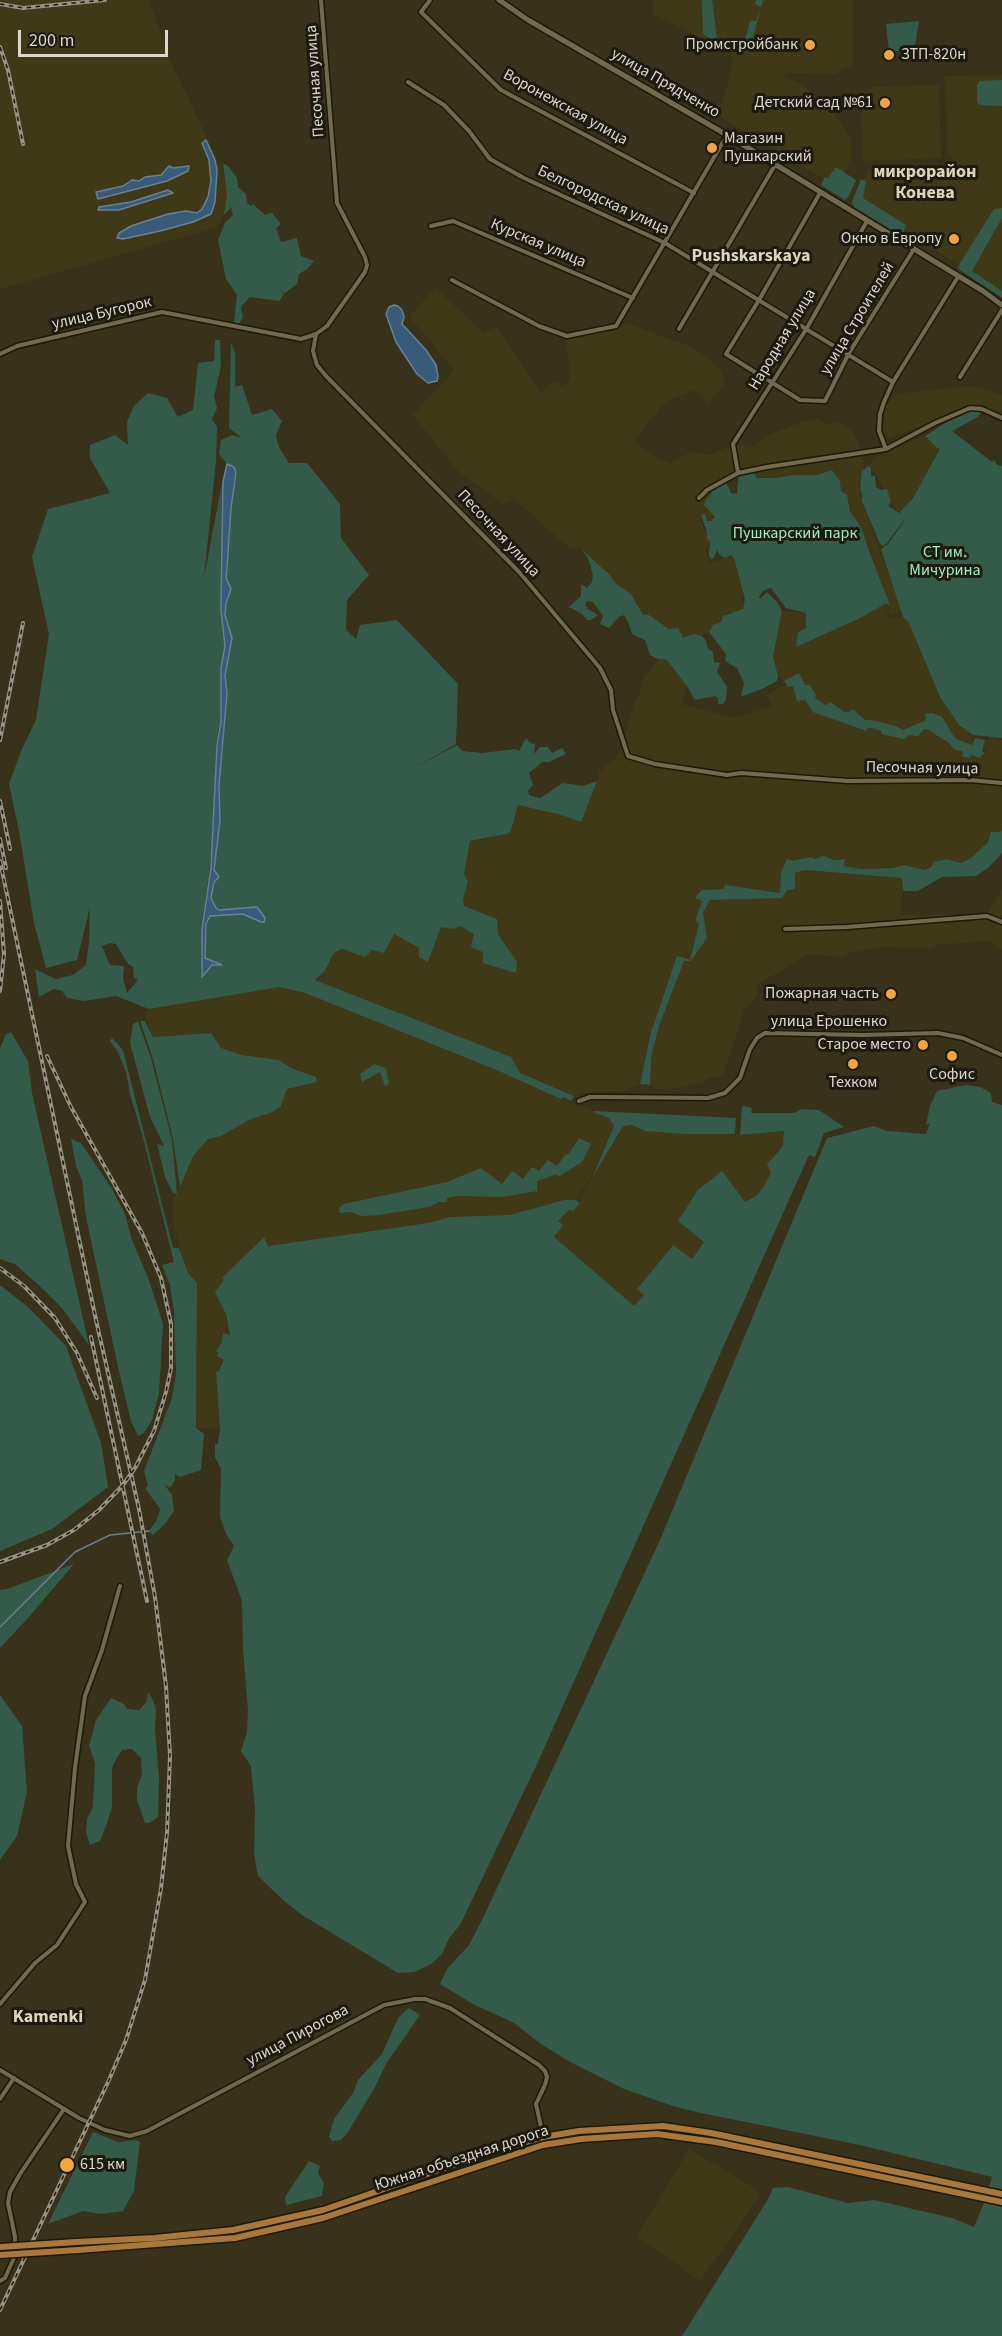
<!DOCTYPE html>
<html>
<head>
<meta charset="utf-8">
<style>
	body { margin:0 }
	#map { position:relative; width:1002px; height:2336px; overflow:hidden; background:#38321a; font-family:"Source Sans 3",sans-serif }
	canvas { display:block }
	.scale { position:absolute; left:18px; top:30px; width:150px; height:27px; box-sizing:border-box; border:3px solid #dcd9cb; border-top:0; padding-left:8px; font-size:18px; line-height:21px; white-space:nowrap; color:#dcd9cb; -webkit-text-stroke:4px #1d1a0f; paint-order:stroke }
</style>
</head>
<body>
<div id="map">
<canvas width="1002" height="2336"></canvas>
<div class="scale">200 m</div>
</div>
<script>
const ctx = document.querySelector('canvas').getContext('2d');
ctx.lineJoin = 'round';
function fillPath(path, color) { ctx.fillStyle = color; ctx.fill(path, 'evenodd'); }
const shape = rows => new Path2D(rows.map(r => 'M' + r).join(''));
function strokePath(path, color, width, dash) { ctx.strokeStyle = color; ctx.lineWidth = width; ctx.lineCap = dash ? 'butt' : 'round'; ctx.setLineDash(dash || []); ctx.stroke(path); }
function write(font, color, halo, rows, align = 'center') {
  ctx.font = font + ' "Source Sans 3",sans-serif'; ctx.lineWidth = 6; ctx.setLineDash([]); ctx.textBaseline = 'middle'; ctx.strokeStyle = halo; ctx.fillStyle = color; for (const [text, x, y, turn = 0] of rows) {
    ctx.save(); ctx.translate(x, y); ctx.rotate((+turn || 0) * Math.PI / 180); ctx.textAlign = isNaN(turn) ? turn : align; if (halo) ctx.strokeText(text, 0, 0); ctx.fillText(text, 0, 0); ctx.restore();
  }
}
fillPath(shape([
	[0,0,149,0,168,56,234,194,218,227,0,289],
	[653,0,853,0,854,64,835,74,791,73,782,75,802,85,819,99,837,118,851,140,851,159,844,172,830,182,726,121,718,112,727,87,733,54,653,14],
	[1002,75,1002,291,859,202,862,184,868,170,880,166,952,166,952,155,947,155,945,76],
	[939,85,941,158,863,161,861,100,868,87],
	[436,288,483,333,496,326,542,394,549,384,556,381,563,387,570,378,566,335,626,323,694,348,720,369,725,384,709,403,694,390,665,402,634,441,652,455,671,464,690,452,710,455,733,444,752,448,766,436,805,421,819,419,825,424,839,422,852,429,862,451,865,476,858,483,860,497,902,608,891,616,886,612,887,618,903,617,909,623,940,697,959,725,973,735,972,745,958,740,953,735,946,723,934,715,925,715,927,720,903,730,896,726,872,720,865,720,853,709,849,712,844,712,832,702,825,705,815,698,810,685,804,685,799,673,784,681,778,676,773,656,782,611,806,613,806,628,798,632,796,647,856,620,885,604,886,608,890,605,869,551,862,529,850,511,847,496,841,491,840,483,832,470,816,475,792,475,777,478,757,477,754,473,739,474,713,489,711,494,706,500,708,510,715,516,711,521,700,519,710,542,705,549,710,563,732,556,743,590,743,595,740,598,744,605,739,612,731,612,723,616,721,623,710,628,709,632,702,636,694,634,683,638,680,634,669,629,655,619,643,615,631,594,614,582,610,575,581,548,572,550,514,499,503,504,458,471,413,415,454,370,409,316],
	[970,386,982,388,1002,395,1002,416,986,408,970,407,885,440,883,409,896,394],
	[924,436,938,448,929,474,908,504,898,512,869,464,877,456],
	[658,659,666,659,687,686,681,704,735,718,772,706,767,696,781,686,793,685,797,700,805,699,809,706,808,709,864,731,868,726,879,729,879,734,885,735,885,731,921,734,924,725,951,741,950,747,962,748,961,753,971,756,972,752,984,757,986,749,982,748,983,741,987,741,988,737,1002,740,1002,833,990,839,971,858,961,863,947,859,925,870,904,866,862,869,843,866,844,859,815,859,811,857,791,862,782,868,780,893,725,886,725,889,703,890,695,898,703,901,696,921,699,923,690,959,707,938,703,913,710,900,782,898,795,873,805,870,903,878,901,915,988,915,988,911,1002,889,1002,950,989,941,934,945,934,948,885,947,851,952,840,957,809,954,757,985,757,996,744,1010,723,1077,709,1078,701,1083,677,1088,656,1089,650,1085,651,1058,659,1026,684,961,677,956,651,1032,640,1084,624,1091,584,1093,574,1096,520,1073,511,1057,315,980,324,972,334,953,342,949,365,957,372,949,394,934,419,948,441,927,454,929,460,926,509,948,498,934,464,906,463,899,468,881,464,874,470,841,488,839,518,805,562,815,597,781,599,772,614,759,627,743,624,736,634,703,641,690,642,680],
	[278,987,305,993,499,1071,609,1118,614,1126,591,1177,576,1200,564,1200,510,1215,449,1217,428,1223,267,1246,263,1237,223,1278,225,1280,223,1305,230,1335,222,1342,219,1353,224,1360,216,1372,220,1429,196,1428,197,1283,188,1273,179,1248,173,1217,173,1201,193,1156,208,1139,221,1136,249,1120,273,1112,281,1106,287,1089,317,1082,316,1077,291,1068,279,1060,242,1055,221,1048,211,1033,153,1037,144,1014,149,1009],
	[632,1125,645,1131,684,1134,721,1133,740,1135,784,1131,783,1146,774,1154,771,1173,764,1186,757,1195,745,1202,704,1241,692,1259,672,1245,637,1289,644,1295,634,1306,554,1237,563,1225,558,1221,569,1210,580,1203,585,1189,618,1131,623,1126],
	[689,2149,758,2190,760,2196,700,2281,637,2236]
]), '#403918');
fillPath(shape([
	[702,0,712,0,717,39,723,45,744,44,750,21,756,21,761,7,755,4,756,0,763,0,749,53,722,46,703,34],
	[919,21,914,51,889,51,886,24],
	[1002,80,1002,106,980,105,977,102,977,85,979,81],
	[223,163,229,167,237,178,238,187,246,194,247,203,251,206,253,204,265,215,272,213,281,224,276,228,281,242,297,238,301,256,314,261,307,269,299,274,297,284,285,293,280,290,284,294,279,301,250,297,241,307,243,318,238,325,234,323,237,295,226,279,218,240,225,223,233,215,231,207,224,215,227,194],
	[836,167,856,180,849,196,845,200,821,185,825,177,828,178],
	[861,179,866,181,863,198,906,225,903,234,900,235,854,207,852,202],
	[1002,208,1002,218,972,271,1002,291,1002,298,957,268,994,209],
	[215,340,220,340,221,366,214,397,217,408,212,419,217,427,216,460,204,578,225,467,222,482,221,609,225,645,221,667,220,721,216,745,214,830,202,930,201,976,212,966,222,965,205,959,207,924,210,916,243,914,261,922,264,922,265,918,257,907,219,910,216,908,211,898,214,882,219,877,214,870,220,821,219,785,227,693,225,676,232,638,225,615,226,603,231,589,226,578,227,568,231,508,237,473,234,467,227,464,219,454,221,440,232,435,242,438,229,428,231,342,235,353,235,387,242,385,252,415,272,409,282,421,276,435,279,447,289,463,307,463,340,504,341,538,369,575,347,600,346,630,356,639,360,625,397,620,458,684,456,744,412,769,457,745,462,751,482,753,516,749,519,751,526,738,530,743,535,744,534,754,540,747,548,747,552,753,562,748,566,754,549,762,542,762,529,773,533,785,528,791,529,795,540,798,563,783,583,786,597,781,581,822,562,815,518,805,510,833,470,841,464,874,468,881,463,899,464,906,497,919,498,934,517,962,516,973,483,963,483,952,471,947,474,934,460,926,454,929,441,927,428,962,419,957,419,948,394,934,384,953,372,950,365,957,342,949,334,953,324,972,315,980,511,1057,520,1073,574,1096,571,1101,563,1097,561,1099,499,1071,305,993,279,987,149,1009,116,996,84,1001,67,998,62,991,54,989,39,997,35,969,56,979,73,975,86,965,89,943,90,907,77,960,46,968,34,923,19,831,9,784,22,749,36,720,49,634,32,557,48,509,110,493,90,458,90,445,115,435,128,445,127,422,134,406,148,393,167,398,178,417,193,410,198,363,214,361],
	[110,943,116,944,128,964,133,967,134,978,138,980,127,993,123,978,124,966,110,965,102,946],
	[973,410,981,412,978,417,952,431,992,462,994,460,997,465,1002,466,1002,738,973,735,959,725,940,697,909,623,903,617,881,549,888,544,905,520,902,517,904,520,887,543,884,546,880,544,861,499,863,497,860,489,862,471,869,466,871,468,871,476,875,476,876,487,881,490,887,489,891,502,888,506,901,514,900,512,913,498,940,449,937,448,925,436,947,422],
	[832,470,840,481,841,491,847,495,850,511,862,529,869,551,890,605,885,604,856,620,796,647,798,632,806,628,806,613,786,608,771,588,763,591,759,597,760,599,767,592,777,602,782,611,773,656,778,676,777,681,764,688,743,696,741,695,744,683,737,668,725,661,726,654,709,632,713,625,721,622,723,616,743,609,745,599,734,559,731,555,725,558,720,555,717,550,714,558,711,559,709,556,710,542,707,539,707,532,701,515,705,514,707,521,711,521,715,517,704,505,706,500,711,494,713,489,726,482,731,493,737,494,739,474,754,473,757,478,777,478,792,475,816,475],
	[580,548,610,575,614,582,631,594,643,615,649,615,669,629,678,628,683,638,694,634,702,636,706,641,708,649,713,652,714,662,720,663,717,672,727,687,726,700,723,704,718,704,718,698,715,696,695,700,687,686,666,659,658,659,650,655,645,640,632,634,629,624,624,615,619,617,609,628,600,624,603,616,593,602,587,601,585,604,588,609,598,615,591,620,587,620,582,614,569,607,581,596,581,584,587,588,592,582,593,575,588,558],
	[799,673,805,685,810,685,816,695,815,698,825,705,831,702,844,712,849,712,853,709,865,720,872,720,896,726,903,730,926,720,925,714,932,713,942,717,953,735,958,740,972,745,975,738,985,740,982,751,985,753,980,758,972,755,969,758,962,756,963,751,954,750,949,743,927,729,924,729,918,736,909,735,904,739,881,734,881,731,872,728,868,728,866,731,813,712,805,700,797,701,793,686,788,687,784,681],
	[1002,830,1002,853,989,867,976,876,942,877,918,891,903,891,902,878,805,870,795,873,795,889,787,890,782,898,710,900,703,913,707,938,695,955,690,961,684,961,659,1026,651,1058,650,1085,640,1084,651,1032,677,956,690,960,699,923,695,921,702,901,695,898,702,890,724,889,725,885,780,893,781,872,787,859,792,861,811,857,815,859,824,856,834,860,845,859,844,866,862,869,892,868,905,865,925,870,931,867,934,862,947,859,961,863,971,858,988,842,991,832,1001,832],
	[138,1021,151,1058,172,1140,177,1194,173,1193,165,1177,157,1144,164,1146,150,1117,130,1043,133,1024],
	[140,1021,145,1021,153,1037,211,1033,221,1048,242,1055,279,1060,291,1068,316,1077,317,1082,287,1089,281,1106,273,1112,249,1120,221,1136,208,1139,193,1156,180,1187,173,1139,153,1059],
	[11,1032,28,1061,32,1093,89,1345,61,1307,44,1290,15,1264,0,1259,0,1048,6,1034],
	[112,1038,123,1050,173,1248,179,1248,188,1273,197,1283,196,1428,204,1434,201,1470,180,1477,175,1474,175,1480,170,1488,164,1484,172,1495,174,1511,165,1524,153,1535,149,1531,157,1520,160,1509,145,1488,148,1486,144,1471,172,1398,176,1374,174,1312,170,1285,162,1265,174,1262,144,1141,130,1094,126,1072,118,1052,110,1041],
	[374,1064,386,1068,389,1084,385,1086,380,1072,362,1082,360,1074],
	[966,1085,980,1087,991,1093,992,1102,1002,1105,1002,2189,989,2187,992,2177,860,2145,701,2113,673,2106,624,2089,570,2062,541,2044,514,2023,473,2004,440,1984,447,1969,469,1945,482,1920,660,1540,827,1138,874,1126,887,1131,926,1134,930,1123,926,1125,930,1106,937,1091],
	[742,1106,752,1108,751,1113,794,1113,802,1109,819,1110,844,1127,824,1133,815,1157,809,1155,537,1764,460,1925,449,1938,442,1954,431,1964,414,1972,398,1973,302,1915,283,1900,258,1876,254,1853,255,1808,251,1766,241,1751,247,1732,248,1710,243,1649,242,1601,227,1560,234,1546,226,1534,220,1516,221,1469,215,1457,215,1445,218,1443,220,1429,216,1371,218,1372,224,1360,217,1356,219,1353,216,1351,222,1342,223,1333,230,1335,226,1314,215,1292,224,1280,222,1278,264,1237,268,1246,428,1223,449,1217,510,1215,564,1200,576,1200,580,1203,573,1211,569,1210,558,1221,563,1225,554,1237,634,1306,644,1295,637,1289,673,1245,692,1259,704,1242,678,1221,698,1190,722,1171,745,1202,757,1195,764,1186,771,1173,767,1164,783,1146,784,1131,740,1135],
	[594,1111,736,1118,735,1134,684,1134,645,1131,632,1125,623,1126,592,1178,614,1126,609,1118,595,1113],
	[579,1138,591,1144,582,1162,558,1177,557,1174,537,1181,537,1191,503,1197,458,1196,447,1198,447,1202,439,1202,429,1207,379,1215,361,1216,351,1212,340,1213,339,1208,344,1204,447,1182,481,1168,502,1184,512,1171,523,1179,532,1167,539,1171,548,1160,557,1166,566,1154,568,1155],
	[71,1139,81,1143,112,1189,125,1214,132,1240,149,1280,163,1324,159,1393,152,1420,144,1433,138,1436,131,1421,118,1367,86,1217,82,1180,76,1166],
	[0,1285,28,1307,66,1346,101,1443,108,1487,52,1529,0,1551],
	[74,1564,28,1618,0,1648,0,1590,7,1589],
	[148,1693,152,1698,156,1709,155,1729,159,1778,158,1817,149,1823,145,1823,137,1800,137,1788,142,1775,141,1758,132,1749,122,1750,116,1759,112,1768,112,1807,106,1826,100,1841,90,1845,86,1832,87,1819,93,1807,95,1763,89,1746,96,1720,111,1698,124,1704,127,1709,139,1710,146,1703],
	[0,1695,22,1726,27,1792,17,1836,0,1860],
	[409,2008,420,2015,386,2064,375,2087,348,2132,341,2140,332,2141,329,2137,334,2119,353,2093,358,2080,382,2054,398,2018],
	[93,2132,118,2142,135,2140,140,2142,134,2191,123,2211,101,2214,83,2211,48,2224],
	[309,2161,320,2166,318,2173,324,2183,322,2196,286,2205,285,2197],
	[788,2187,848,2203,874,2200,952,2218,974,2227,984,2203,1002,2207,1002,2336,682,2336,767,2201,773,2188]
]), '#345b49');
const water = shape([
	[206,140,215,160,217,171,215,202,211,214,193,222,160,231,123,239,117,238,119,233,131,226,168,214,186,211,197,213,202,209,208,197,211,181,209,160,202,143,206,140],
	[169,166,173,168,189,166,188,171,167,181,98,199,96,192,123,186,132,180,139,181,145,177,161,175,169,166],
	[168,190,173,193,119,210,98,210,99,207,131,202,168,190],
	[394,305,398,306,402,310,404,317,402,324,426,350,436,365,438,376,437,381,428,383,417,374,396,342,386,314,389,307,394,305],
	[227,464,234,467,236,473,231,508,227,568,226,578,231,589,226,603,225,615,232,638,225,676,227,693,219,785,220,821,214,870,219,877,214,882,211,898,216,908,219,910,257,907,265,918,264,922,261,922,243,914,210,916,206,924,205,958,222,965,212,965,202,977,202,930,211,867,217,745,221,721,221,668,225,646,221,609,222,540,223,482,227,464]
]);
fillPath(water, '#385b7a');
strokePath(water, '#698192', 1.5);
strokePath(shape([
	[0,1627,75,1552,110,1535,149,1531]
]), '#698192', 1.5);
const street = shape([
	[430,0,421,12,501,90,694,193],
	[408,82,444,105,469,131,490,159,524,178,665,243,893,382],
	[820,193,759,300,726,354,800,400,825,401,849,353,914,249],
	[431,226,453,221,633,298],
	[452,280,539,326,567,336,616,326,727,135],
	[679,329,775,165],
	[316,334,313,351,317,365,326,376,520,573,600,668,611,690,613,710,628,756,655,764,727,775,741,773,848,781,970,780,1002,783],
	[0,354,17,346,162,312,301,339,316,334,327,326,365,272,367,265,365,257,337,203,321,0],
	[960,377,1002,310],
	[886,449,879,431,880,414,884,402,893,382,958,277],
	[738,473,733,444,807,328,867,221],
	[699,498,707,490,738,473,767,467,886,449,935,423,970,408,982,409,1002,418],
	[785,929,847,927,987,916,1002,922],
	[579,1101,590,1097,607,1097,708,1098,725,1093,740,1078,750,1049,757,1038,765,1033,863,1035,938,1033,963,1038,1002,1055],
	[0,2004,35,1963,57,1945,85,1902,76,1884,68,1846,75,1768,85,1696,102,1650,120,1586],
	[0,2070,79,2118,105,2130,130,2136,147,2131,384,2005,415,1999,425,1999,450,2008,539,2065,545,2071,547,2077,545,2085,536,2104,543,2136],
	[0,2099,14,2078],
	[0,2281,5,2278,14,2258,15,2237,8,2203,10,2192,20,2174,64,2109]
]);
const secondary = shape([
	[499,0,528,20,727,135,983,291,1002,305]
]);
const primary = shape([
	[76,2242,154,2238,233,2230,323,2210,491,2152,543,2137,579,2131,663,2126,711,2133,1002,2194],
	[78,2250,235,2238,323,2218,543,2145,581,2139,657,2134,716,2142,1002,2202]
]);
strokePath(street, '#1f1a03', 7);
strokePath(secondary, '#1f1a03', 8);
strokePath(primary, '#1f1a03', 9);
strokePath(street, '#706a50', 4);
strokePath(secondary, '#706a50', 5);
strokePath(primary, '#a8773a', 6);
const rail = shape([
	[0,4,23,8,105,0],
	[0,47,8,70,23,144],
	[0,740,23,623],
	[0,801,10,849],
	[0,839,6,868],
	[0,861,96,1320,139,1509,155,1597,166,1686,170,1756,167,1833,161,1888,145,1980,126,2040,109,2080,0,2310],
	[0,901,4,954,0,991],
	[0,1268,24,1286,55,1318,77,1353,97,1398],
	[91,1337,147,1601],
	[0,1562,47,1545,74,1530,99,1510,123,1485,135,1468,154,1431,166,1392,171,1368,171,1324,161,1278,142,1233,71,1107,47,1056]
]);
strokePath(rail, '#989381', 4);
strokePath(rail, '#1d1a0f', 1.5, [4.5]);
const primaryBridge = shape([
	[0,2247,76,2242],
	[0,2255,78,2250]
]);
strokePath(primaryBridge, '#1f1a03', 9, []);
strokePath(primaryBridge, '#a8773a', 6);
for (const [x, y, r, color] of [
	[810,45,6,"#f2a541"],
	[889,55,6,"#f2a541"],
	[885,103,6,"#f2a541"],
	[712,148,6,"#f2a541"],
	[954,239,6,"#f2a541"],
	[891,994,6,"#f2a541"],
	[923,1045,6,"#f2a541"],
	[952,1056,6,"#f2a541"],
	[853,1064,6,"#f2a541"],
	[67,2165,8,"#f2a541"]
]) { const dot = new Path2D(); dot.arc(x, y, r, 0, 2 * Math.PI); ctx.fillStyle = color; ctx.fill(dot); strokePath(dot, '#1d1a0f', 2); }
write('16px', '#dcd9cb', '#1d1a0f', [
	["Промстройбанк",798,45],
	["ЗТП-820н",901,55,"left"],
	["Детский сад №61",873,103],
	["Магазин",724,139,"left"],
	["Пушкарский",724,157,"left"],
	["Окно в Европу",942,239],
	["Пожарная часть",879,994],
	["Старое место",911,1045],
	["Софис",952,1075,"center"],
	["Техком",853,1083,"center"],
	["615 км",80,2165,"left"]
], 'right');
write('16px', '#dcd9cb', '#1d1a0f', [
	["Песочная улица",316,81,-94],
	["улица Прядченко",665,84,30],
	["Воронежская улица",565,108,29],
	["Белгородская улица",603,201,25],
	["Курская улица",538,244,23],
	["улица Бугорок",102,314,-13],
	["улица Строителей",858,319,-59],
	["Народная улица",783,340,-59],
	["Песочная улица",498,534,47],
	["Песочная улица",922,769,1],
	["улица Ерошенко",829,1022],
	["улица Пирогова",298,2036,-28],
	["Южная объездная дорога",462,2159,-18]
]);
write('16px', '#9cecc6', '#1d1a0f', [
	["Пушкарский парк",795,534],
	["СТ им.",945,553],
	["Мичурина",945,571]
]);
write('bold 18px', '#dcd6b8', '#1d1a0f', [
	["микрорайон",925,173],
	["Конева",925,194],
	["Pushskarskaya",751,257],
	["Kamenki",48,2018]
]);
</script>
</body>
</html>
